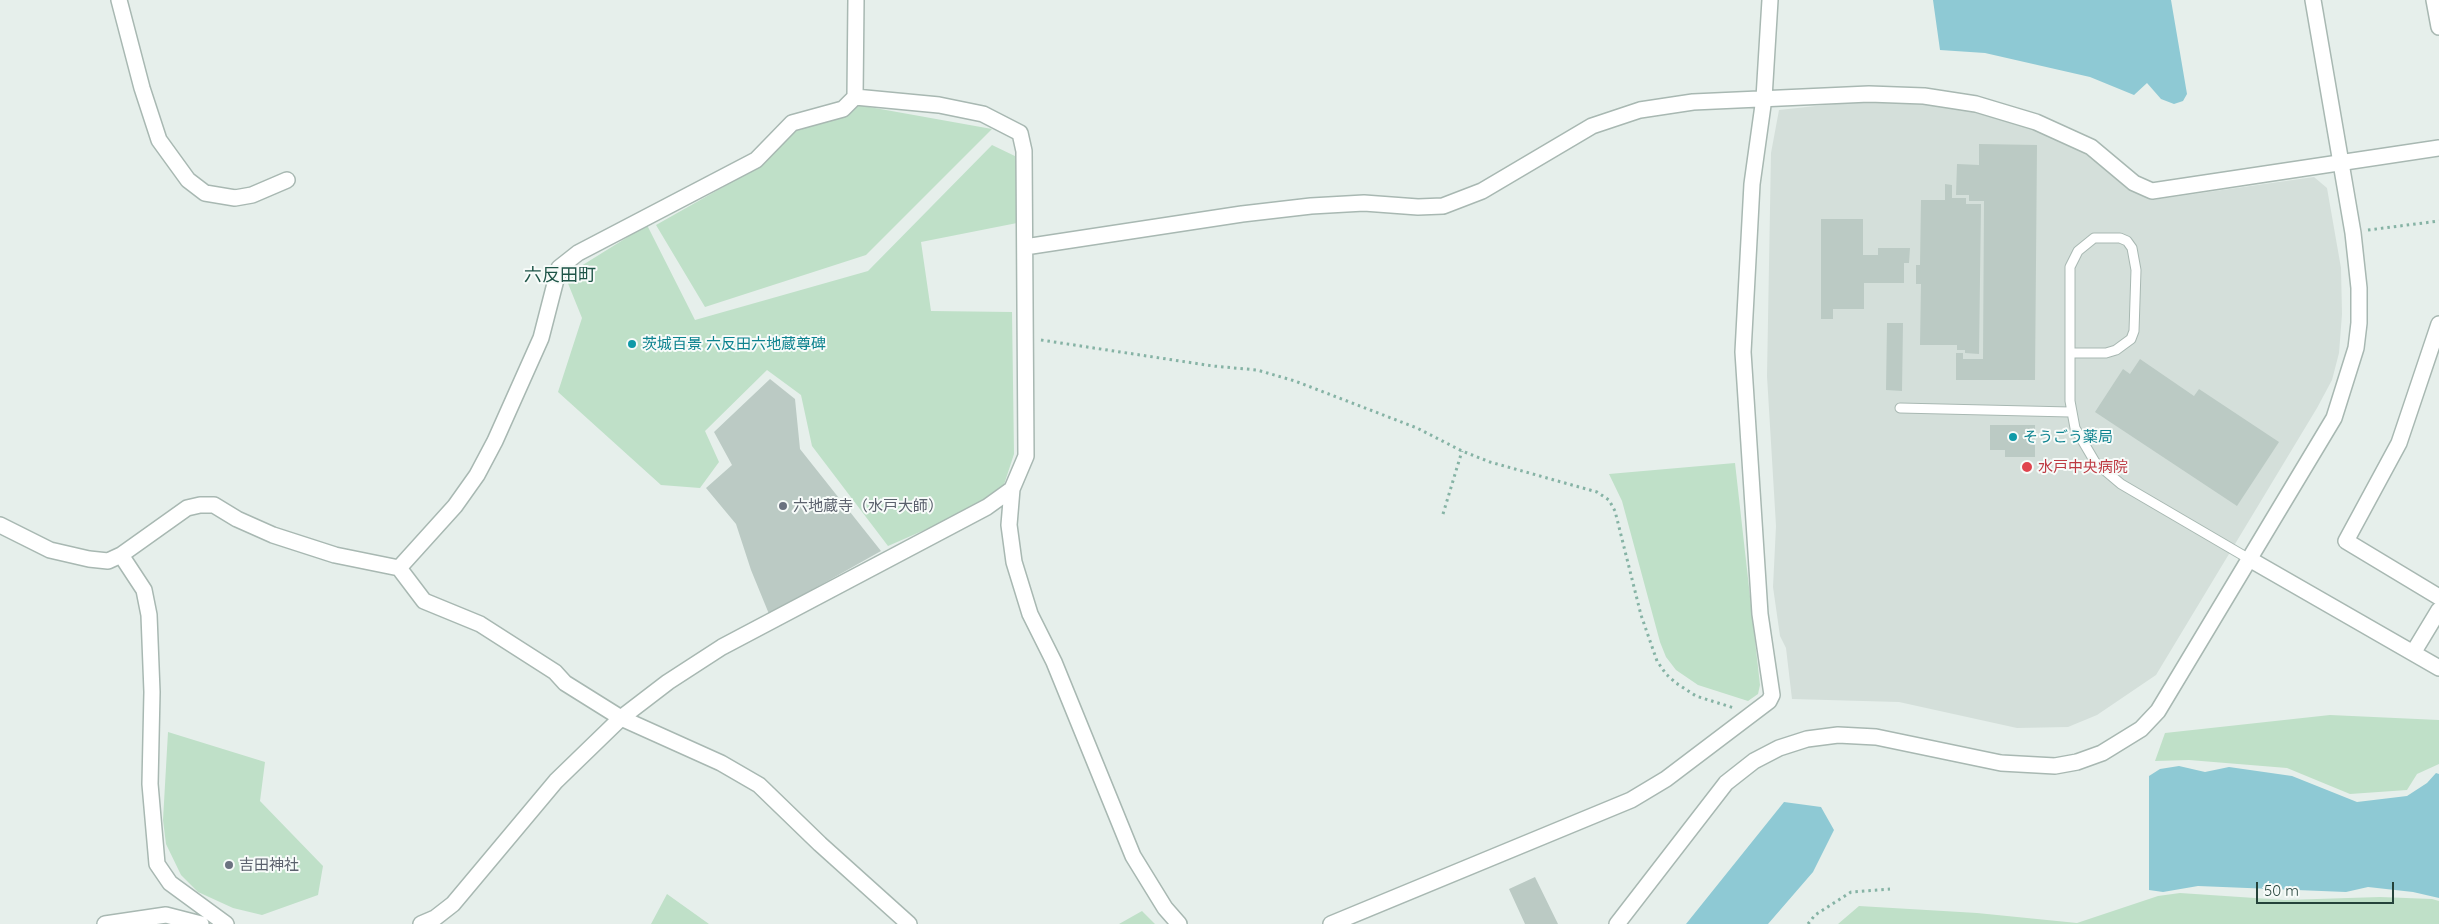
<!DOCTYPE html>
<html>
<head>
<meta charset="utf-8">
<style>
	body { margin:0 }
	#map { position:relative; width:2439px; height:924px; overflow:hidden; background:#e6efeb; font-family:Quicksand,sans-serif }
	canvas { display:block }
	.scale { position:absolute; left:2256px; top:882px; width:138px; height:22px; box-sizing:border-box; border:2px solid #24423a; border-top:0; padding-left:6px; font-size:15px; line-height:18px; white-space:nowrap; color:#24423a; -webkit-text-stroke:4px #f7fbf9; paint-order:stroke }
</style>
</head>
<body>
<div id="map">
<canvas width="2439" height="924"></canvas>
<div class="scale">50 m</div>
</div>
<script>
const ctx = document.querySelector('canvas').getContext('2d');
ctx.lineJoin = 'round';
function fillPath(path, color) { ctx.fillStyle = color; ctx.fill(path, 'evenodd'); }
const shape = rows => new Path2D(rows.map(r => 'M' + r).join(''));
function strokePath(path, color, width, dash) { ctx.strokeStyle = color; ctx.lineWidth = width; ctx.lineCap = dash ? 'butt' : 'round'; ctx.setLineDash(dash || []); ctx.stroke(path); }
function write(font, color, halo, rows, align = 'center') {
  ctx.font = font + ' Quicksand,"Noto Sans JP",sans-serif'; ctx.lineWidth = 4; ctx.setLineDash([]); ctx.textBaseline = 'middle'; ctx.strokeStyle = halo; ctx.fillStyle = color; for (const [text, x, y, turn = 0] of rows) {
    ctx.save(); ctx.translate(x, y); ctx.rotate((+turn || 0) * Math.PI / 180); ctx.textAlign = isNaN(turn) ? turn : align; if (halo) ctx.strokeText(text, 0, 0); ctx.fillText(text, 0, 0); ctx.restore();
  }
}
fillPath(shape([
	[1862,101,1941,103,2009,121,2059,138,2094,155,2129,186,2152,200,2314,177,2327,188,2341,268,2342,314,2339,353,2332,380,2317,408,2156,675,2097,715,2068,727,2017,728,1899,702,1792,699,1786,648,1780,636,1773,587,1776,526,1767,376,1771,153,1779,110]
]), '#d4dfda');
fillPath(shape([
	[858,105,992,129,866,255,705,307,656,225,762,165,793,132,845,115],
	[992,145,1019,158,1017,223,921,242,931,311,1012,312,1014,454,1000,497,888,546,812,446,801,395,767,370,705,431,719,462,700,488,661,485,558,392,582,318,565,276,647,225,695,320,868,271],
	[1735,463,1760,685,1758,694,1748,701,1698,685,1676,670,1666,657,1660,642,1622,501,1609,474],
	[2330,715,2439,720,2439,764,2417,774,2407,790,2350,794,2287,768,2189,760,2155,761,2165,733],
	[168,732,265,762,260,801,323,866,318,895,262,915,233,908,198,892,181,875,166,844,163,820],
	[2180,893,2285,900,2380,897,2432,899,2439,901,2439,924,1838,924,1859,906,1977,913,2077,923,2158,896],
	[667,894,709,924,651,924],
	[1142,911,1155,924,1119,924]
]), '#bfe0c8');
fillPath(shape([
	[1933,0,2171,0,2187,94,2183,101,2174,104,2161,99,2147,83,2134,95,2090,77,1985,53,1940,50],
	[2179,766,2205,772,2229,767,2292,776,2357,802,2407,796,2427,783,2436,773,2439,774,2439,898,2413,892,2368,887,2346,892,2198,886,2163,892,2149,890,2149,776,2160,769],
	[1784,802,1821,807,1834,830,1813,872,1768,924,1686,924]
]), '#8ec9d4');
fillPath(shape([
	[1979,144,2037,145,2035,380,1956,380,1956,353,1963,353,1963,359,1983,359,1984,201,1969,201,1969,195,1956,195,1957,164,1979,165],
	[1945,184,1952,185,1952,198,1966,198,1966,204,1981,204,1979,354,1965,353,1965,350,1957,350,1957,345,1920,345,1921,284,1916,284,1916,265,1920,265,1921,200,1945,200],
	[1821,219,1863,219,1863,255,1878,255,1878,248,1910,248,1909,263,1904,263,1904,283,1864,283,1864,309,1833,309,1833,319,1821,319],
	[1887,323,1903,323,1902,391,1886,390],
	[2140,359,2194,396,2199,389,2279,442,2237,506,2095,412,2123,369,2130,374],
	[770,379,795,399,800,449,881,551,769,614,751,570,736,524,706,488,732,465,714,432],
	[1990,425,2035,425,2035,457,2005,457,2005,450,1990,450],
	[1535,877,1558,924,1525,924,1509,889]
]), '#bbcac4');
const service = shape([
	[2070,353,2106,353,2116,350,2131,339,2134,331,2136,270,2132,248,2127,241,2120,238,2094,238,2078,251,2070,267,2070,401,2075,428,2095,462,2121,484,2251,560],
	[1900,408,2070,412]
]);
const minor = shape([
	[119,0,142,88,159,140,188,180,205,193,235,198,252,195,287,180],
	[2434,0,2439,27],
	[855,97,939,105,983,114,1020,133,1024,151,1026,456,1012,489,1009,525,1014,562,1030,614,1054,662,1133,856,1165,908,1179,924],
	[1025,247,1242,214,1311,206,1364,203,1418,207,1443,206,1482,191,1592,126,1640,110,1693,102,1869,94,1924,96,1976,104,2036,122,2091,147,2134,183,2152,191,2439,148],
	[2439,324,2399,443,2346,541,2439,597],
	[0,525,50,550,89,559,108,561,121,555,187,508,200,505,214,505,237,519,273,535,335,555,399,568,424,601,480,624,555,672,565,683,621,718,721,763,759,785,820,844,909,924],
	[121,555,144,590,149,615,152,692,150,784,157,864,170,883,226,924],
	[2251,560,2439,668],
	[399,568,455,506,477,475,495,441,541,338,559,268,578,253,756,160,792,123,843,109,855,97,856,0],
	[2413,653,2439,610],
	[105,924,166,915,201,924],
	[421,924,435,918,453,904,556,781,621,718,668,682,722,647,987,507,1012,489],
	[1331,924,1631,800,1666,779,1769,701,1772,695,1760,614,1743,352,1752,184,1764,98,1770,0]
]);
const tertiary = shape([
	[1617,924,1726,783,1754,761,1779,748,1807,739,1838,735,1876,737,2001,763,2055,766,2077,762,2102,753,2141,729,2158,711,2334,418,2356,348,2359,323,2359,288,2353,233,2313,0]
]);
strokePath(service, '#a8b8b2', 11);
strokePath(minor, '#a8b8b2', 18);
strokePath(tertiary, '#a8b8b2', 18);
strokePath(shape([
	[2368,230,2439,221],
	[1041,340,1213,366,1257,370,1295,381,1417,428,1462,451,1490,462,1597,492,1609,500,1615,511,1641,615,1657,661,1666,674,1676,683,1696,696,1734,708],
	[1443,514,1462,451],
	[1808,924,1815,915,1851,892,1890,889]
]), '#86b3a5', 3, [2.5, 4]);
strokePath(service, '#fff', 9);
strokePath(minor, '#fff', 15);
strokePath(tertiary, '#fff', 15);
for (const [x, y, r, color] of [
	[632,344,5,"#0f9aa8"],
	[2013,437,5,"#0f9aa8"],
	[2027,467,6,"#e0444e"],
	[783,506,5,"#6b7280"],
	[229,865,5,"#6b7280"]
]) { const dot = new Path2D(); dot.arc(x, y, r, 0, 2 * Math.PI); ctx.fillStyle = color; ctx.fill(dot); strokePath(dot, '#f7fbf9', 2); }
write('15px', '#0d838f', '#f7fbf9', [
	["茨城百景 六反田六地蔵尊碑",642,344],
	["そうごう薬局",2023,437]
], 'left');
write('15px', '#be3a42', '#f7fbf9', [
	["水戸中央病院",2038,467]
], 'left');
write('15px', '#5b616d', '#f7fbf9', [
	["六地蔵寺（水戸大師）",793,506],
	["吉田神社",239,865]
], 'left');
write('18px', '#1f5548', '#f7fbf9', [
	["六反田町",560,276]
]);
</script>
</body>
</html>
